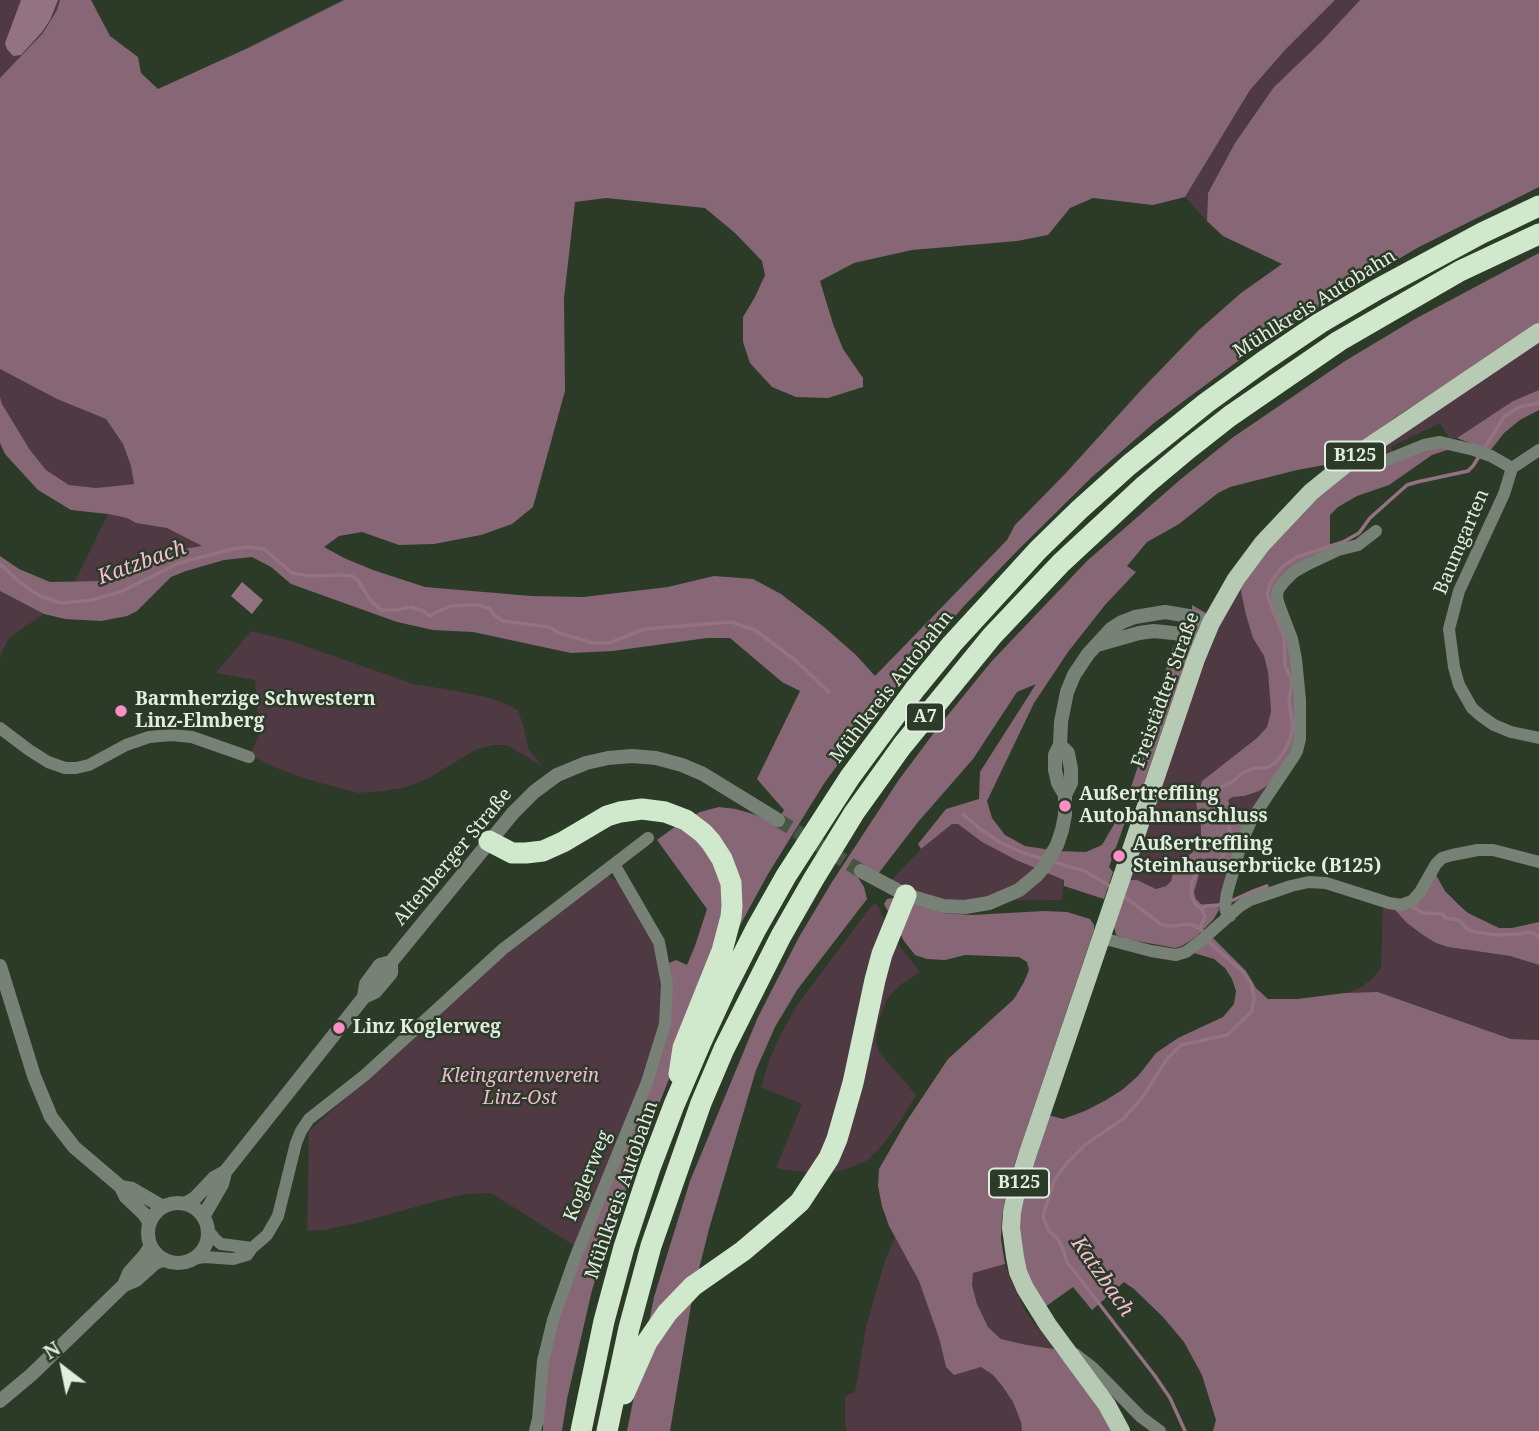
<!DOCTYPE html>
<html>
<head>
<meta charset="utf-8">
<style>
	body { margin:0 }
	#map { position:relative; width:1539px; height:1431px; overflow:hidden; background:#2b3b28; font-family:"Noto Serif",serif }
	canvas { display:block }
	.north { position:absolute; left:28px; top:1333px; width:70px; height:70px; -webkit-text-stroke:5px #2b3b28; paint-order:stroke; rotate:328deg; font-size:19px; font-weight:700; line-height:28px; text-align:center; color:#e2ece0 }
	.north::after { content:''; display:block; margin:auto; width:24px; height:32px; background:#e2ece0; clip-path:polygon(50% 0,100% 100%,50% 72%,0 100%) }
</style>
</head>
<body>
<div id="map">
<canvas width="1539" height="1431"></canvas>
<div class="north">N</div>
</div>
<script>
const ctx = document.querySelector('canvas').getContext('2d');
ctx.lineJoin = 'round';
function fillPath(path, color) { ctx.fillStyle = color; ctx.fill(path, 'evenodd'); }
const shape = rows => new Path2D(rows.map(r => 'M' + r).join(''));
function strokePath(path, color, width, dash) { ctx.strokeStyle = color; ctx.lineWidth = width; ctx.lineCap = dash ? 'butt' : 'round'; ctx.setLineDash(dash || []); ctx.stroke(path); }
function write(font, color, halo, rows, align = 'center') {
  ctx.font = font + ' "Noto Serif",serif'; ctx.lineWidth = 5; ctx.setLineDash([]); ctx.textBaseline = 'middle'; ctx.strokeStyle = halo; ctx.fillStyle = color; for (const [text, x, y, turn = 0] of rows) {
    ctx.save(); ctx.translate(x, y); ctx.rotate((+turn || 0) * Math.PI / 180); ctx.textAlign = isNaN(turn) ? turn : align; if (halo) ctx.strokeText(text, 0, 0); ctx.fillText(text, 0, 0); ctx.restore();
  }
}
fillPath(shape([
	[0,0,60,0,57,10,43,33,0,78],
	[1335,0,1360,0,1322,41,1274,87,1235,143,1208,193,1207,221,1185,197,1250,90,1286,49],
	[1539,340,1539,390,1513,401,1457,438,1449,438,1440,423,1391,447,1393,452,1382,455,1374,456,1371,454],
	[0,369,57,399,106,419,123,444,131,466,134,484,96,488,69,485,46,470,30,450,2,404,0,397],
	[108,514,127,518,136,523,168,528,203,546,164,552,100,581,75,581],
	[1242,583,1253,638,1264,656,1268,672,1271,711,1267,727,1257,738,1202,781,1196,803,1201,826,1201,839,1192,853,1175,864,1171,881,1166,886,1156,889,1129,880,1210,645,1225,613],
	[0,591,44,614,10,637,1,653,0,660],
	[251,631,291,641,413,684,457,691,494,699,518,710,524,728,528,748,542,766,507,745,493,745,475,750,429,778,407,787,383,791,358,793,310,780,279,769,250,755,259,735,255,680,216,673],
	[1274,781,1243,829,1235,809,1229,804,1228,800,1233,797,1244,796],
	[952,824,958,824,982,842,1016,860,1064,880,1062,900,955,901,933,897,891,881,921,849],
	[1233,859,1218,906,1201,904,1196,899,1194,892,1201,868,1208,864],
	[609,876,621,884,655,942,662,975,660,1023,644,1077,575,1246,491,1193,466,1194,440,1200,362,1222,324,1230,307,1231,309,1131,502,957,604,877],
	[877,904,888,927,899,945,920,972,900,985,887,999,879,1019,876,1041,879,1052,916,1095,901,1120,882,1146,868,1160,852,1167,832,1173,806,1172,785,1170,776,1168,802,1104,761,1087,770,1058,783,1030,798,1004,872,905],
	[1383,906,1395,910,1423,935,1436,943,1448,947,1510,956,1539,965,1539,1040,1511,1039,1379,992,1345,993,1358,989,1371,980,1381,968],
	[895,1237,919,1281,939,1338,946,1367,981,1367,993,1375,1003,1387,1013,1402,1021,1422,1022,1431,847,1431,845,1424,845,1396,855,1392,866,1327,885,1261],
	[1005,1264,1011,1280,1026,1312,1054,1349,1027,1345,1001,1339,988,1327,977,1304,972,1285,973,1273]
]), '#4f3943');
fillPath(shape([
	[60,0,91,0,110,36,138,57,141,73,158,89,248,48,344,0,1335,0,1286,49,1250,90,1185,197,1153,205,1093,198,1070,208,1048,235,1017,241,912,250,854,263,820,281,833,324,843,349,863,378,863,387,828,398,796,397,772,387,750,363,743,342,743,317,755,297,765,275,762,261,735,233,705,208,606,198,575,202,564,298,565,391,533,507,512,524,481,535,434,544,399,545,362,532,339,536,324,547,344,558,373,570,425,587,531,596,583,597,668,587,714,576,753,579,781,594,824,627,856,655,875,676,1007,540,1015,525,1065,474,1142,389,1199,330,1241,293,1282,264,1223,236,1207,221,1208,193,1235,143,1274,87,1322,41,1360,0,1539,0,1539,187,1417,248,1343,292,1265,341,1154,423,1092,477,1019,549,963,607,894,689,825,782,768,874,721,960,680,1051,635,1165,592,1290,567,1399,562,1431,543,1431,543,1402,547,1362,556,1321,650,1082,669,963,676,960,687,965,695,946,707,909,657,840,676,826,700,812,719,807,736,809,756,815,775,825,784,810,757,779,800,691,782,682,730,638,707,638,613,651,571,653,473,632,433,630,397,622,291,584,271,567,252,557,224,560,186,571,171,577,137,611,127,616,101,621,65,619,44,614,0,591,0,556,19,569,50,582,100,581,164,552,202,546,167,528,136,523,127,518,108,514,71,510,38,490,5,454,0,443,0,397,2,404,30,450,46,470,69,485,96,488,134,484,131,466,123,444,106,419,57,399,0,369,0,78,43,33,57,10],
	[1539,253,1539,323,1396,417,1330,464,1297,470,1230,487,1218,493,1179,524,1147,542,1127,566,1136,572,1105,605,1068,652,1034,703,987,801,992,818,1005,835,1025,846,1057,851,1086,852,1102,845,1123,809,1129,811,1109,867,1113,872,1104,899,1064,886,1064,880,1016,860,982,842,958,824,952,824,921,849,918,844,946,809,979,799,980,772,1036,684,1017,692,973,759,918,822,878,874,862,866,857,876,864,887,867,899,797,990,775,1027,756,1070,709,1229,693,1293,670,1431,627,1431,654,1297,690,1181,758,1017,799,937,832,882,898,781,939,726,991,662,1087,561,1181,479,1232,438,1345,361,1415,319],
	[1539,390,1539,410,1520,420,1504,433,1490,451,1457,438,1513,401],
	[1442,447,1461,451,1447,450,1432,455,1389,485,1357,496,1338,507,1330,515,1330,548,1313,555,1298,564,1276,585,1292,656,1296,740,1274,781,1259,791,1244,796,1233,797,1228,800,1229,804,1240,815,1243,823,1243,829,1233,859,1208,864,1201,868,1194,892,1196,899,1201,904,1218,906,1219,910,1213,920,1197,936,1182,946,1175,948,1126,939,1116,935,1114,927,1129,880,1137,880,1156,889,1166,886,1171,881,1175,864,1192,853,1201,839,1201,826,1196,803,1202,781,1257,738,1267,727,1271,711,1268,672,1264,656,1253,638,1246,615,1241,591,1242,583,1255,563,1303,508,1351,468,1363,468,1377,466,1425,449],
	[1192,605,1206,613,1185,664,1143,786,1135,800,1131,797,1131,787,1148,736,1159,691,1172,650,1192,611],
	[1436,875,1445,891,1461,907,1468,913,1499,928,1512,928,1539,922,1539,965,1510,956,1448,947,1436,943,1423,935,1407,923,1395,910],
	[894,898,942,913,972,915,1044,911,1067,912,1090,919,1094,925,1094,930,1008,1184,1002,1216,1001,1239,1005,1264,973,1273,972,1285,977,1304,988,1327,1001,1339,1027,1345,1054,1349,1074,1373,1102,1413,1111,1431,1022,1431,1021,1422,1013,1402,1003,1387,993,1375,981,1367,954,1375,946,1367,939,1338,919,1281,889,1226,882,1206,878,1186,879,1169,906,1122,948,1059,1014,999,1024,982,1029,970,1027,962,1019,957,965,955,945,960,927,959,915,955,904,941,884,904,887,899],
	[1213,938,1246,971,1256,988,1268,999,1297,999,1345,993,1378,992,1511,1039,1539,1040,1539,1431,1213,1431,1216,1420,1202,1375,1184,1342,1163,1317,1134,1289,1124,1282,1092,1310,1073,1287,1045,1307,1025,1270,1018,1227,1021,1202,1048,1115,1063,1119,1085,1111,1106,1100,1122,1090,1138,1076,1156,1053,1178,1038,1223,1017,1234,1004,1236,991,1232,979,1225,968,1214,959,1194,953]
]), '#876775');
fillPath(shape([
	[21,0,58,0,50,20,42,32,21,55,13,56,7,49,5,43],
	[242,582,263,600,252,614,231,596]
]), '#937281');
strokePath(shape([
	[0,564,21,583,40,596,61,603,92,600,120,592,179,563,232,549,248,547,264,549,292,573,309,576,341,575,352,576,357,579,371,601,381,610,395,610,411,607,423,611,429,616,450,606,477,605,489,608,494,615,503,621,549,627,559,633,593,643,609,643,645,629,731,622,755,630,795,660,829,692],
	[963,814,980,829,1001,843,1024,853,1043,859],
	[1053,862,1085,871,1113,888],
	[1122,895,1162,925,1172,926,1189,924,1200,928,1212,945,1242,971,1251,983,1254,997,1252,1011,1227,1035,1181,1045,1167,1059,1142,1098,1123,1119,1086,1144,1066,1164,1054,1181,1043,1216,1048,1230,1057,1238,1062,1247,1067,1262,1155,1376,1170,1398,1185,1431],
	[1413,907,1423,913,1443,914,1445,918,1459,920,1467,929,1475,932,1496,935,1520,934,1528,932,1533,933,1539,938],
	[1202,909,1206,906,1219,905,1231,901,1251,892,1267,886],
	[1200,928,1205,917,1202,909,1196,905,1191,896,1192,882,1199,866,1211,860,1221,860,1227,849,1230,836,1229,824,1216,803,1217,793,1221,787,1232,782,1243,773,1254,768,1267,768,1276,762,1283,753,1290,740,1293,727,1289,701,1292,680,1285,666,1284,637,1267,595,1270,583,1283,566,1297,557,1343,542,1359,533,1370,518,1407,485,1417,482,1468,471,1473,466,1504,417,1519,407,1539,403]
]), '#937281', 3.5);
strokePath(shape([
	[778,820,861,871]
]), '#465644', 14, [14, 7]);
strokePath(shape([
	[1358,454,1364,461,1371,463,1382,462,1424,445,1440,442,1474,450,1491,456,1512,468,1504,494,1459,591,1449,629,1454,667,1459,685,1472,708,1481,716,1494,725,1511,732,1539,738],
	[1512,468,1539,450],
	[0,728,29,750,48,762,65,768,76,768,89,765,126,745,149,737,171,735,192,737,249,757],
	[1230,916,1226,911,1225,906,1227,893,1242,841,1252,819,1293,758,1297,751,1300,739,1300,700,1296,659,1292,639,1279,605,1277,597,1278,590,1284,582,1294,572,1308,564,1338,550,1358,545,1376,531],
	[1102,938,1151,951,1176,955,1186,952,1203,939,1240,906,1250,900,1291,886,1309,882,1326,883,1389,903,1401,905,1412,901,1420,892,1436,864,1442,858,1452,855,1478,850,1493,850,1539,862],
	[207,1229,215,1239,221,1244,252,1248],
	[191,1259,205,1257,233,1259,247,1255,252,1248,267,1235,278,1216,296,1143,301,1131,309,1119,365,1075,503,949,648,838],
	[1075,1354,1092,1367,1141,1417,1160,1431],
	[535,1431,538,1419,543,1361,553,1320,575,1258,647,1082,665,1024,667,984,659,942,614,864]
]), '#778176', 12);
strokePath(shape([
	[1097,645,1139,633,1154,631,1182,634,1202,643],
	[1065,795,1058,783,1055,770,1055,755,1060,745,1061,722,1067,692,1074,675,1088,654,1111,629,1122,622,1135,617,1165,612,1189,616,1211,623],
	[861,871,906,895,943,906,965,907,989,903,1019,890,1037,875,1044,867,1057,845,1062,830,1065,815,1065,795,1071,783,1071,769,1068,753,1060,745],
	[0,966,34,1076,51,1117,74,1147,121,1187,126,1197,144,1214,150,1223],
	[364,997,375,992,381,985,391,973,391,962],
	[121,1187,132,1189,163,1207],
	'148 1233a30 30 0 1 1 60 0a30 30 0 1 1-60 0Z',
	[185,1204,195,1198,214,1178,225,1172,364,997,366,984,380,965,391,962,513,813,534,792,557,775,586,763,608,758,632,756,656,758,682,765,703,774,778,820],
	[203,1217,222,1184,225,1172],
	[124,1285,129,1273,145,1255,151,1246],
	[0,1401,31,1375,124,1285,136,1280,155,1263,164,1259]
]), '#778176', 14);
strokePath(shape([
	[1121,1431,1107,1405,1048,1325,1025,1288,1018,1272,1015,1257,1011,1228,1012,1212,1017,1188,1028,1153,1196,659,1211,623,1236,579,1262,544,1311,492,1358,454,1539,332]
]), '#b7cbb4', 18);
strokePath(shape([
	[489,841,512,853,526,853,543,851,563,842,607,816,620,812,642,809,665,812,686,820,703,833,711,842,722,859,731,883,732,906,731,917,722,951,683,1048,679,1074],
	[624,1394,647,1342,667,1313,693,1286,743,1251,782,1218,800,1202,829,1158,837,1139,853,1083,875,980,882,954,906,895],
	[581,1431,604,1321,624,1247,650,1168,674,1105,701,1042,725,990,756,929,786,876,850,777,915,689,952,644,1038,550,1079,510,1129,465,1206,403,1264,361,1320,323,1378,289,1482,233,1539,206],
	[607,1431,629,1328,651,1246,701,1103,724,1049,781,936,813,880,854,813,902,746,992,636,1061,563,1145,485,1188,449,1230,416,1339,341,1460,271,1539,234]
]), '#d0e8cc', 21);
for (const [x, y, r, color] of [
	[121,711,7,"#fb8fc3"],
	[1065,806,7,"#fb8fc3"],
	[1119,856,7,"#fb8fc3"],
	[339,1028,7,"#fb8fc3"]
]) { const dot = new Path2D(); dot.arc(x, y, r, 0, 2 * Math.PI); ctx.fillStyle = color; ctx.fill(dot); strokePath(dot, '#2b3b28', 2.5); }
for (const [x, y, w] of [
	[1355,456,60],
	[925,717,38],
	[1019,1183,60]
]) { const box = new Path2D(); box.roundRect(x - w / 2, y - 14.5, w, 29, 5); ctx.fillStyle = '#2b3b28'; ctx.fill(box); strokePath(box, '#e2ece0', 2); }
write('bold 18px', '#e2ece0', null, [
	["B125",1355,456],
	["A7",925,717],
	["B125",1019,1183]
]);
write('19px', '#e2ece0', '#2b3b28', [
	["Mühlkreis Autobahn",1315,304,-32],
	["Baumgarten",1462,542,-67],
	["Mühlkreis Autobahn",892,687,-52],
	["Freistädter Straße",1166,690,-70],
	["Altenberger Straße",453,857,-50],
	["Koglerweg",588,1176,-68],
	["Mühlkreis Autobahn",622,1190,-71]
]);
write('bold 19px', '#e2ece0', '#2b3b28', [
	["Barmherzige Schwestern",135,700],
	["Linz-Elmberg",135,722],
	["Außertreffling",1079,795],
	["Autobahnanschluss",1079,817],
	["Außertreffling",1133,845],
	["Steinhauserbrücke (B125)",1133,867],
	["Linz Koglerweg",353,1028]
], 'left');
write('italic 19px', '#f2b7d1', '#2b3b28', [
	["Kleingartenverein",520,1077],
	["Linz-Ost",520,1099]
]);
write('italic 21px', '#f6bbd5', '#2b3b28', [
	["Katzbach",142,563,-20],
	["Katzbach",1102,1277,55]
]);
</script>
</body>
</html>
